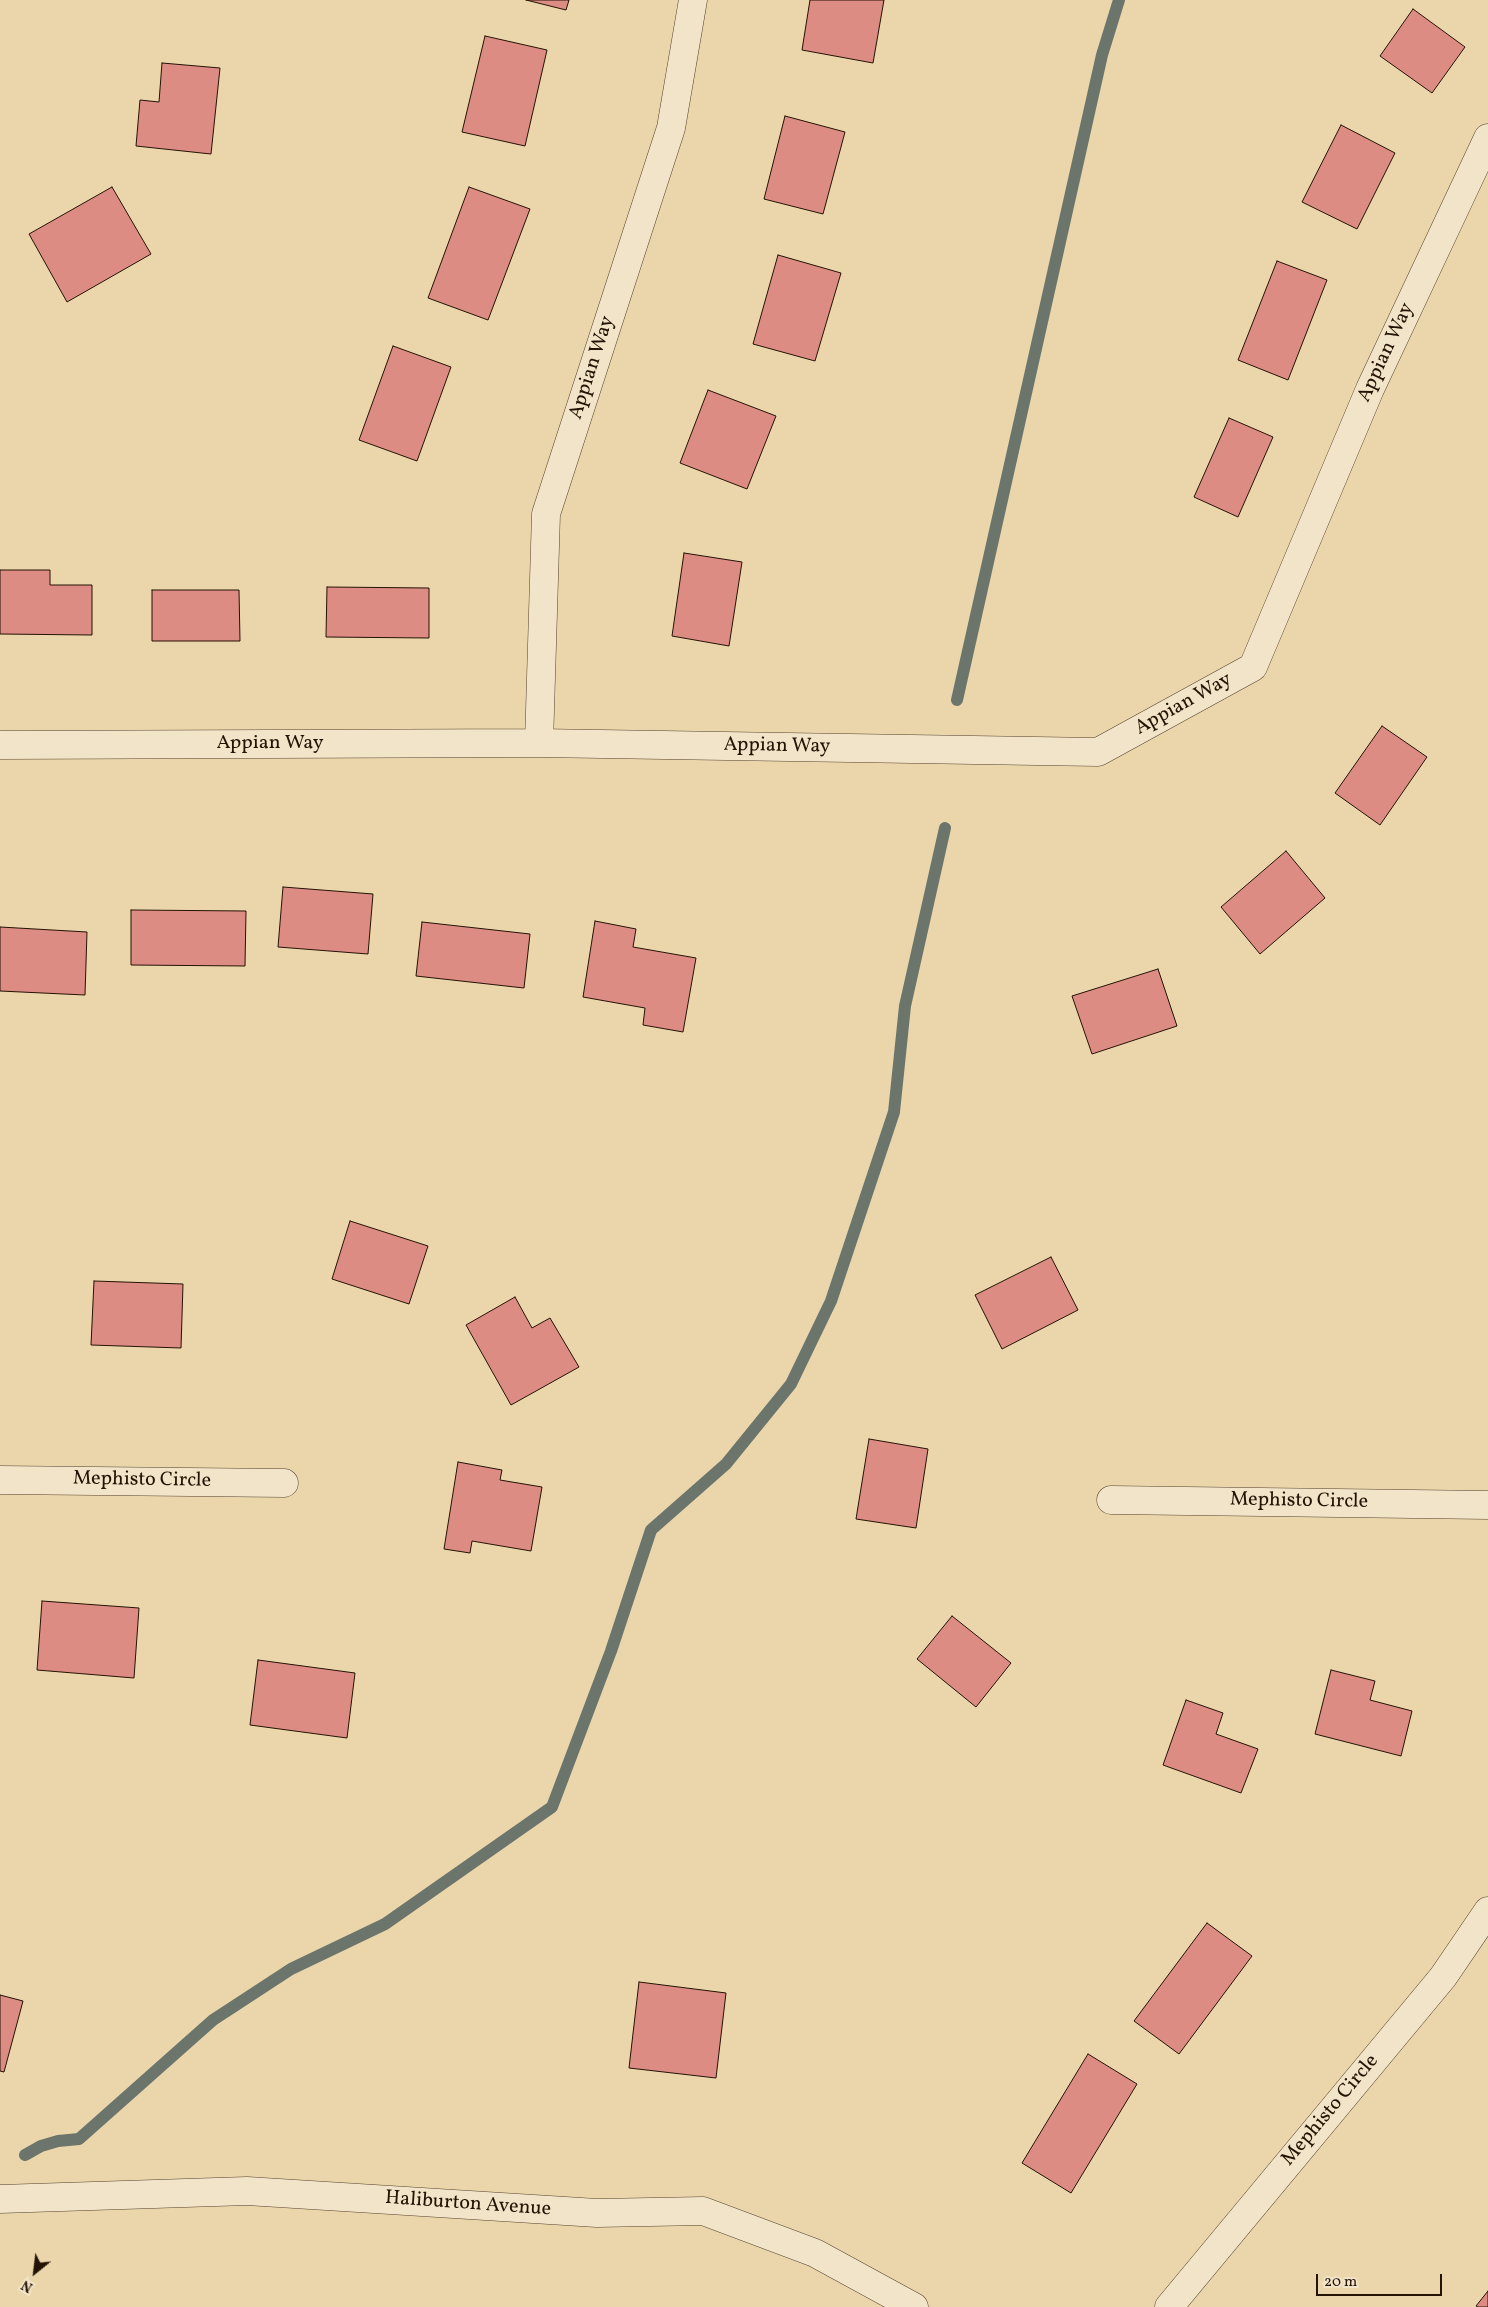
<!DOCTYPE html>
<html>
<head>
<meta charset="utf-8">
<style>
	body { margin:0 }
	#map { position:relative; width:1488px; height:2307px; overflow:hidden; background:#ead6aa; font-family:Vollkorn,serif }
	canvas { display:block }
	.north { position:absolute; left:10px; top:2247px; width:50px; height:50px; -webkit-text-stroke:4px #f1e4c8; paint-order:stroke; rotate:209deg; font-size:14px; font-weight:700; line-height:20px; text-align:center; color:#241204 }
	.north::after { content:''; display:block; margin:auto; width:18px; height:22px; background:#241204; clip-path:polygon(50% 0,100% 100%,50% 72%,0 100%) }
	.scale { position:absolute; left:1316px; top:2274px; width:126px; height:22px; box-sizing:border-box; border:2px solid #241204; border-top:0; padding-left:6px; font-size:15px; line-height:18px; white-space:nowrap; color:#241204; -webkit-text-stroke:4px #f1e4c8; paint-order:stroke }
</style>
</head>
<body>
<div id="map">
<canvas width="1488" height="2307"></canvas>
<div class="north">N</div>
<div class="scale">20 m</div>
</div>
<script>
const ctx = document.querySelector('canvas').getContext('2d');
ctx.lineJoin = 'round';
const shape = rows => new Path2D(rows.map(r => 'M' + r).join(''));
function strokePath(path, color, width, dash) { ctx.strokeStyle = color; ctx.lineWidth = width; ctx.lineCap = dash ? 'butt' : 'round'; ctx.setLineDash(dash || []); ctx.stroke(path); }
function fillPath(path, color) { ctx.fillStyle = color; ctx.fill(path, 'evenodd'); }
function write(font, color, halo, rows, align = 'center') {
  ctx.font = font + ' Vollkorn,serif'; ctx.lineWidth = 4; ctx.setLineDash([]); ctx.textBaseline = 'middle'; ctx.strokeStyle = halo; ctx.fillStyle = color; for (const [text, x, y, turn = 0] of rows) {
    ctx.save(); ctx.translate(x, y); ctx.rotate((+turn || 0) * Math.PI / 180); ctx.textAlign = isNaN(turn) ? turn : align; if (halo) ctx.strokeText(text, 0, 0); ctx.fillText(text, 0, 0); ctx.restore();
  }
}
strokePath(shape([
	[957,700,1102,55,1119,0],
	[25,2155,41,2146,58,2141,79,2139,213,2020,291,1969,385,1924,552,1807,611,1651,651,1530,726,1464,791,1384,831,1301,894,1112,905,1006,945,828]
]), '#6b756c', 12);
const building = shape([
	[526,0,569,0,566,10,526,0],
	[810,0,884,0,873,63,802,50,810,0],
	[1413,9,1465,47,1432,93,1380,56,1413,9],
	[485,36,547,50,525,146,462,132,485,36],
	[162,63,220,68,211,154,136,146,140,100,159,102,162,63],
	[785,116,845,132,823,214,764,199,785,116],
	[1341,125,1395,153,1357,229,1302,202,1341,125],
	[112,187,151,254,67,302,29,234,112,187],
	[469,187,530,209,488,320,428,298,469,187],
	[778,255,841,273,815,361,753,344,778,255],
	[1277,261,1327,280,1288,380,1238,360,1277,261],
	[393,346,451,367,417,461,359,440,393,346],
	[708,390,776,416,747,489,680,463,708,390],
	[1229,418,1273,437,1238,517,1194,497,1229,418],
	[684,553,742,562,729,646,672,636,684,553],
	[0,570,50,570,50,585,92,585,92,635,0,634,0,570],
	[327,587,429,588,429,638,326,637,327,587],
	[152,590,239,590,240,641,152,641,152,590],
	[1382,726,1427,757,1380,825,1335,793,1382,726],
	[1286,851,1325,898,1260,954,1221,907,1286,851],
	[283,887,373,894,368,954,278,947,283,887],
	[131,910,246,911,245,966,131,965,131,910],
	[595,921,636,929,633,947,696,958,683,1032,643,1025,645,1008,583,997,595,921],
	[422,922,530,934,524,988,416,976,422,922],
	[0,927,87,932,85,995,0,991,0,927],
	[1158,969,1177,1026,1092,1054,1072,996,1158,969],
	[350,1221,428,1246,409,1304,332,1279,350,1221],
	[1051,1257,1078,1310,1002,1349,975,1295,1051,1257],
	[94,1281,183,1284,181,1348,91,1345,94,1281],
	[515,1297,532,1328,550,1318,579,1367,511,1405,466,1325,515,1297],
	[869,1439,928,1449,916,1528,856,1519,869,1439],
	[458,1462,502,1470,500,1480,542,1487,531,1551,472,1541,470,1553,444,1549,458,1462],
	[42,1601,139,1608,134,1678,37,1670,42,1601],
	[952,1616,1011,1663,976,1707,917,1659,952,1616],
	[258,1660,355,1673,347,1738,250,1725,258,1660],
	[1331,1670,1375,1681,1370,1700,1412,1711,1401,1756,1315,1734,1331,1670],
	[1186,1700,1223,1713,1216,1734,1258,1749,1241,1793,1163,1765,1186,1700],
	[1207,1923,1252,1956,1179,2054,1134,2021,1207,1923],
	[639,1982,726,1993,716,2078,629,2068,639,1982],
	[0,1995,23,2001,4,2072,0,2071,0,1995],
	[1088,2054,1137,2084,1071,2193,1022,2163,1088,2054],
	[1488,2291,1488,2307,1478,2307,1476,2306,1488,2291]
]);
fillPath(building, '#dc8c83');
strokePath(building, '#241204', 1);
const minor = shape([
	[539,743,546,514,671,128,693,0],
	[0,745,539,743,1098,752,1253,667,1370,389,1488,138],
	[0,1480,284,1483],
	[1111,1500,1488,1505],
	[0,2199,247,2191,597,2213,703,2211,815,2253,914,2307],
	[1169,2307,1443,1977,1488,1911]
]);
strokePath(minor, '#56432e', 29);
strokePath(minor, '#f1e4c8', 28);
write('20px', '#241204', '#f1e4c8', [
	["Appian Way",1387,353,-65],
	["Appian Way",593,368,-72],
	["Appian Way",1184,705,-29],
	["Appian Way",270,744],
	["Appian Way",777,747,1],
	["Mephisto Circle",142,1481,1],
	["Mephisto Circle",1299,1502,1],
	["Mephisto Circle",1331,2111,-50],
	["Haliburton Avenue",468,2205,4]
]);
</script>
</body>
</html>
